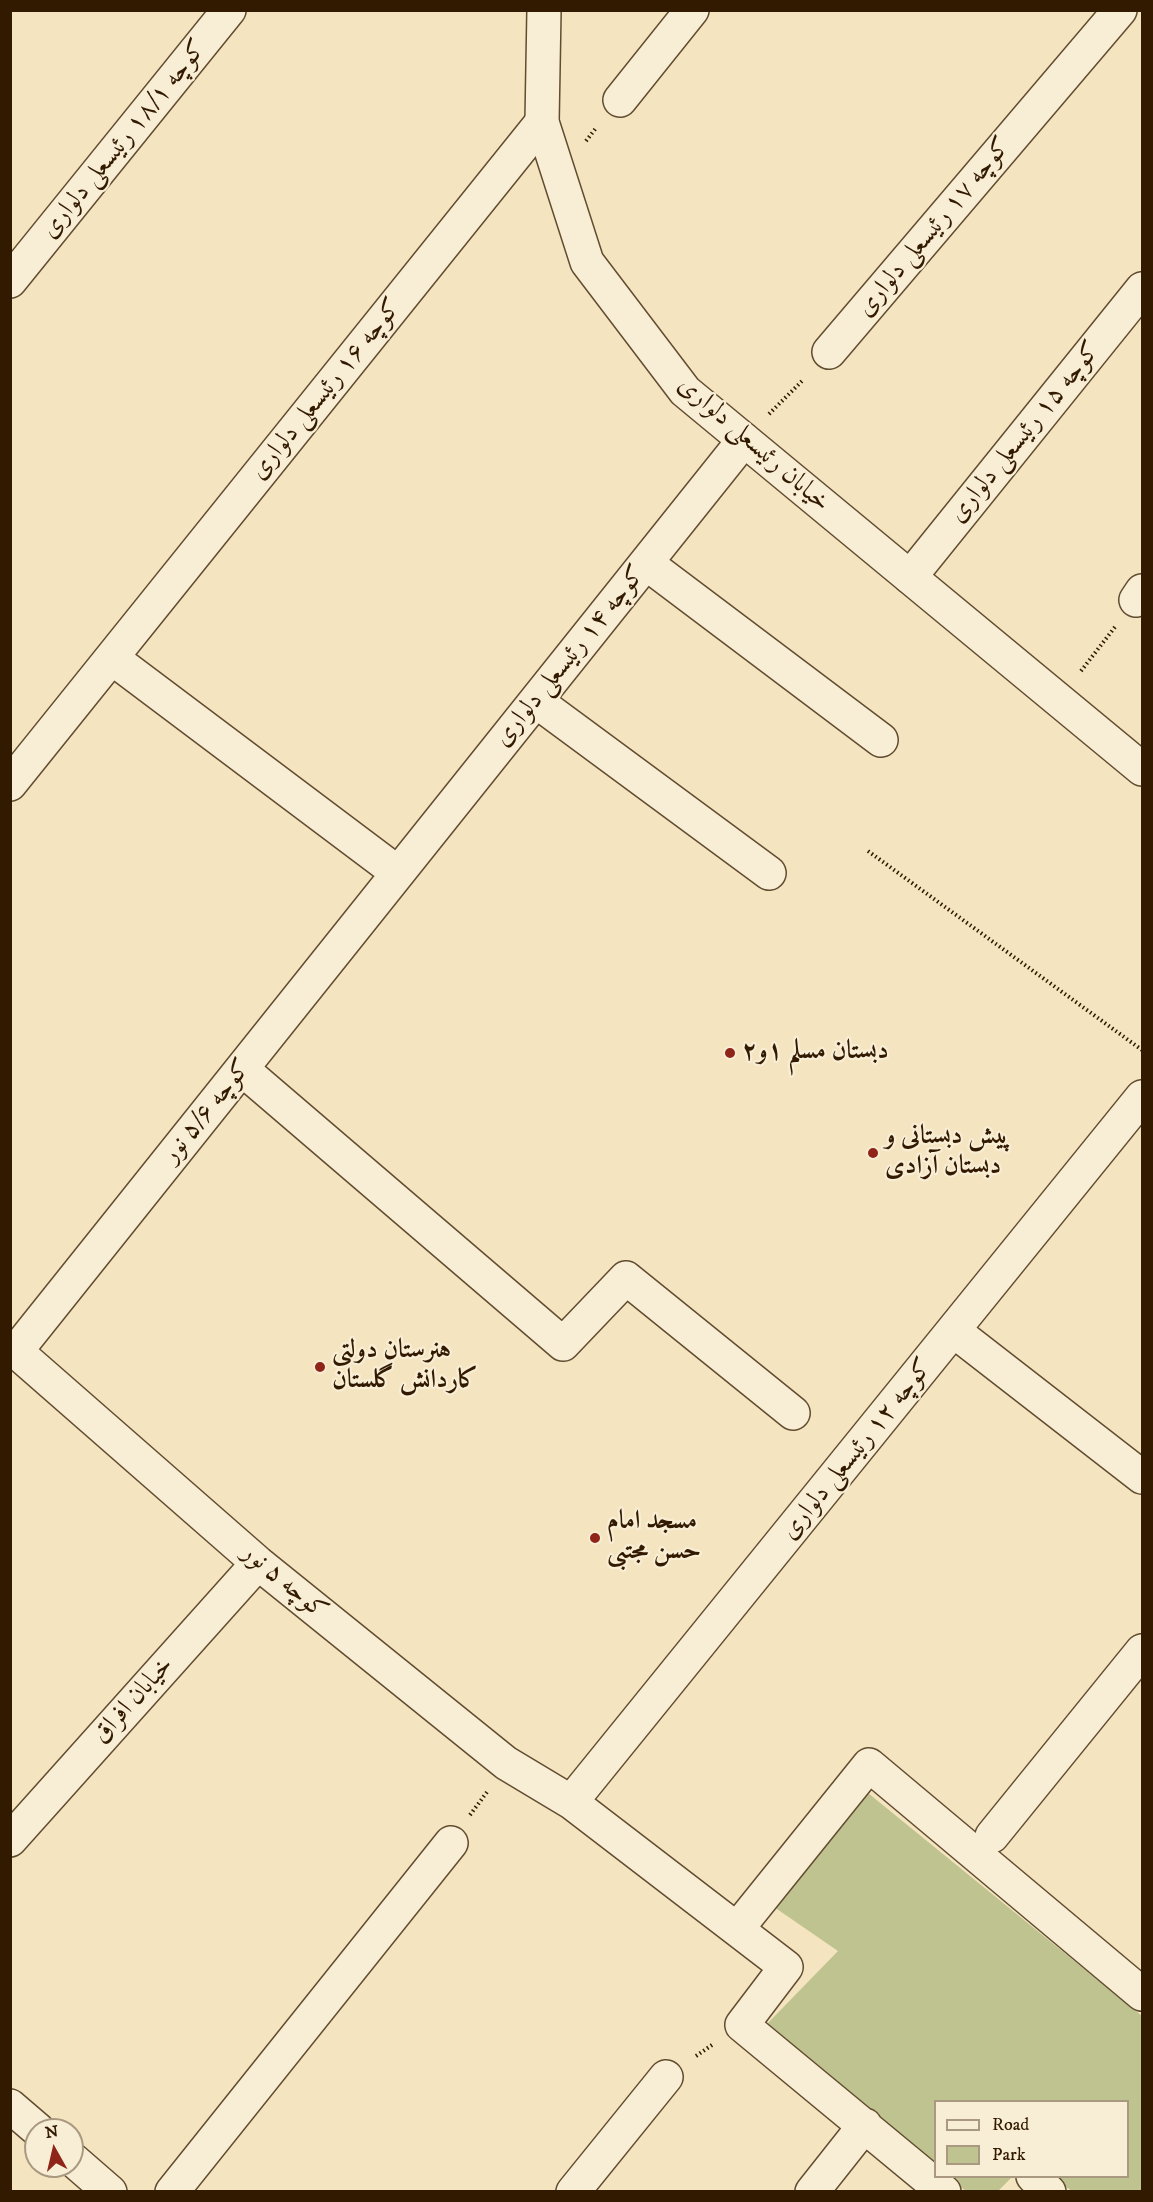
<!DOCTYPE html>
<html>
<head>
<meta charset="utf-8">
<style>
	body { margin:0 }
	#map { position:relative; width:1153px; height:2202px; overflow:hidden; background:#f4e4bf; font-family:"IM FELL DW Pica",serif }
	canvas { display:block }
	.frame { position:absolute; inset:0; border:12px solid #321a00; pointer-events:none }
	.legend { position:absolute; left:934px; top:2100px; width:195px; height:78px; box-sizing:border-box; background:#f8edd5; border:2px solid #a99980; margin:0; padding:8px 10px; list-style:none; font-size:18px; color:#321a00 }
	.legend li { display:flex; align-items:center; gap:12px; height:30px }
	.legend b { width:30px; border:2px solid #a99980 }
	.north { position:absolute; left:24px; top:2118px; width:60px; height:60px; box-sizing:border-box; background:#f8edd5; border:2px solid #a99980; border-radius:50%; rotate:352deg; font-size:16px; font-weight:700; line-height:24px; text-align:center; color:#321a00 }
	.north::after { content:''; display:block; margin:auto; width:21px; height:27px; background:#8f2418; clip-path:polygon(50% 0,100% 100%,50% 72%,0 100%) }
</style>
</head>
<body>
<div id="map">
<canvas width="1153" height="2202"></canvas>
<div class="frame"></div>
<ul class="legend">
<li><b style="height:8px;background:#f8edd5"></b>Road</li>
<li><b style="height:16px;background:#bfc390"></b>Park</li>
</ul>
<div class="north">N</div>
</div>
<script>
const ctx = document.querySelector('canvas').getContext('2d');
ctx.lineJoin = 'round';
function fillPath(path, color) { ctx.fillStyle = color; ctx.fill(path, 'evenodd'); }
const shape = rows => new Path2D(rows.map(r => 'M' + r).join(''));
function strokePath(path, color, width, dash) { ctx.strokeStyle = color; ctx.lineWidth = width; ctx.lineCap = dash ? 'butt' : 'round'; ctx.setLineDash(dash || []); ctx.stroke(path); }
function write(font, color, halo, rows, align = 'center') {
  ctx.font = font + ' "IM FELL DW Pica",Amiri,serif'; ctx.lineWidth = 4.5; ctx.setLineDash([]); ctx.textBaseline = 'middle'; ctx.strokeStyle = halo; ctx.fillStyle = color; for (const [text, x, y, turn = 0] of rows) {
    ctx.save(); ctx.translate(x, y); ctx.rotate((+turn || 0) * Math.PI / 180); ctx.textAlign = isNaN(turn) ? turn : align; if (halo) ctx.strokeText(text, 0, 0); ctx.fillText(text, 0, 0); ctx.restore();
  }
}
fillPath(shape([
	[868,1793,1142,2016,1142,2191,1072,2191,1052,2177,1128,2176,1128,2102,936,2102,935,2166,766,2025,838,1951,774,1907],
	[948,2177,1012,2177,997,2192,966,2191]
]), '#bfc390');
const minor = shape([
	[620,100,692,10],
	[10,281,229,10],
	[829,352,1120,10],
	[646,563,881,740],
	[910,577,1142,289],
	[1136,600,1142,591],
	[112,658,398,873],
	[536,701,769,873],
	[10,784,542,122],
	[242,1069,563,1344,626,1278,793,1413],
	[954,1331,1142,1477],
	[10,1346,258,1563,506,1763,571,1802,786,1967,742,2025,944,2192],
	[17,1350,744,440],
	[571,1802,1142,1097],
	[992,1836,1142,1651],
	[10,1840,258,1563],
	[737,1929,869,1765,1142,1994],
	[10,2106,38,2130],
	[72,2159,110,2192],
	[1033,2176,1049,2192],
	[172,2192,451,1843],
	[573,2192,666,2077],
	[812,2192,865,2125]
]);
const tertiary = shape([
	[544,10,542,122,587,262,685,391,1142,769]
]);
strokePath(minor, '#624c30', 36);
strokePath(tertiary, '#624c30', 36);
strokePath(shape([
	[586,141,596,128],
	[769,414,804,379],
	[1081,671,1115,627],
	[868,851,1142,1050],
	[470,1815,487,1792],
	[696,2056,712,2045]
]), '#321a00', 4, [1.5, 3]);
strokePath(minor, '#f8edd5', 33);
strokePath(tertiary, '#f8edd5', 33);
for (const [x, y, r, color] of [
	[730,1053,6,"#8f2418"],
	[873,1153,6,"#8f2418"],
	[320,1367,6,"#8f2418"],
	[595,1538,6,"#8f2418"]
]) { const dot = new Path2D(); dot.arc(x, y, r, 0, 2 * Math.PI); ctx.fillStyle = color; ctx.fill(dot); strokePath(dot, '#f8edd5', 2); }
write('26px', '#321a00', '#f8edd5', [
	["کوچه ۱۸/۱ رئیسعلی دلواری",125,140,-51],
	["کوچه ۱۷ رئیسعلی دلواری",935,228,-50],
	["کوچه ۱۶ رئیسعلی دلواری",327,390,-51],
	["کوچه ۱۵ رئیسعلی دلواری",1026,433,-51],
	["خیابان رئیسعلی دلواری",753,445,41],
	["کوچه ۱۴ رئیسعلی دلواری",571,657,-51],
	["کوچه ۵/۶ نور",208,1112,-51],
	["کوچه ۱۲ رئیسعلی دلواری",858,1450,-51],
	["کوچه ۵ نور",284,1583,40],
	["خیابان افراق",134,1701,-48]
]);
write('bold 26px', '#321a00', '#f8edd5', [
	["دبستان مسلم ۱و۲",742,1053],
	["پیش دبستانی و",885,1138],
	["دبستان آزادی",885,1168],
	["هنرستان دولتی",332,1352],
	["کاردانش گلستان",332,1382],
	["مسجد امام",607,1523],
	["حسن مجتبی",607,1553]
], 'left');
</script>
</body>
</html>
